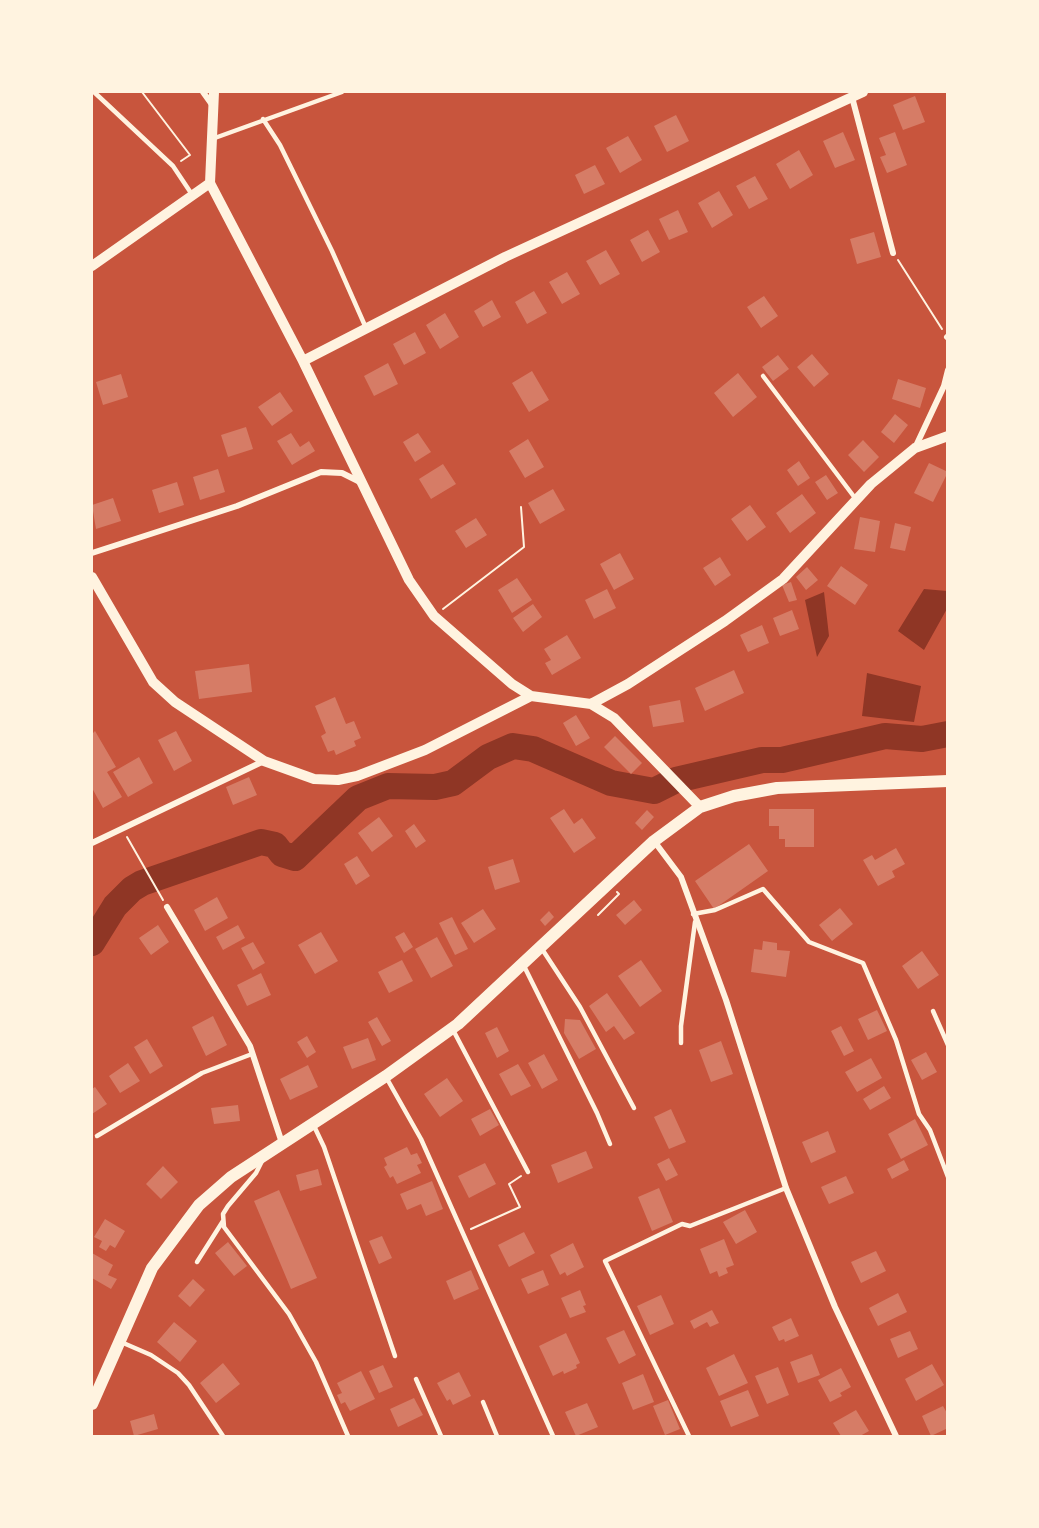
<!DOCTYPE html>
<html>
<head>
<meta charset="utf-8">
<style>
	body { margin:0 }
	#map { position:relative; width:1039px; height:1528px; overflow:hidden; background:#c8553d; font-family:Raleway,sans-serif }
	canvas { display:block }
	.frame { position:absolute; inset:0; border:93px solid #fff3e0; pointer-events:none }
</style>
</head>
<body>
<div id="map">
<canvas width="1039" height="1528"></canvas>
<div class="frame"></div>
</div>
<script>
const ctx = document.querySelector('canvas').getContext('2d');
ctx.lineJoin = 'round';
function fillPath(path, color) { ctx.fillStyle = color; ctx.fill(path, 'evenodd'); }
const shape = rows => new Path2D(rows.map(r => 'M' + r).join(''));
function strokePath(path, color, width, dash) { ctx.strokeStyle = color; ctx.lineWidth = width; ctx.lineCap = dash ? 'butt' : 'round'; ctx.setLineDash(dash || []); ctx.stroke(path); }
fillPath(shape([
	[924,589,947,591,948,607,924,650,898,631],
	[824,592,829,636,817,657,805,600],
	[867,673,921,686,914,722,862,716]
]), '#8f3625');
strokePath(shape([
	[92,943,115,906,132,889,142,883,261,842,275,845,282,854,295,858,358,798,388,786,435,787,453,783,488,757,513,746,533,749,611,783,654,791,676,780,762,760,782,760,885,736,922,739,948,734]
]), '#8f3625', 26);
fillPath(shape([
	[915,96,925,122,903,130,893,105],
	[676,115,689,141,667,152,654,126],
	[843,132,855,160,835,168,823,141],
	[895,132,907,165,887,173,880,157,886,155,879,138],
	[628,136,642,160,620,173,606,148],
	[799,150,813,175,790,189,776,164],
	[595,165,605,184,584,194,575,175],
	[755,176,768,199,749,209,736,186],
	[719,191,733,215,712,228,698,203],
	[678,210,688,232,669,240,659,219],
	[648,230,660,252,642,262,630,240],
	[874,232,881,257,857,264,850,239],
	[606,250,620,274,600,285,586,261],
	[567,272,580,294,562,304,549,282],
	[534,291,547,313,527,324,515,302],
	[764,296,778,316,761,328,747,307],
	[492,300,501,317,483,327,474,311],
	[445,313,459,337,440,349,426,325],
	[415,332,426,353,404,365,393,344],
	[812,354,829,374,814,387,797,367],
	[778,355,789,369,773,381,762,367],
	[388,363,398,384,374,396,364,376],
	[532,371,549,400,529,412,512,383],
	[738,373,757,397,733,417,714,393],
	[121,374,128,397,103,405,96,382],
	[898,379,926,388,920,408,892,399],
	[280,392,293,411,272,426,258,407],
	[895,414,908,425,894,443,881,432],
	[246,427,253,449,228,457,221,435],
	[291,433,300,447,309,441,315,451,292,465,277,441],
	[418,433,431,452,415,462,403,442],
	[528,439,544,467,525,478,509,451],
	[863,440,879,457,864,472,848,455],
	[799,461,810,478,798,486,787,470],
	[929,463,948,472,933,502,914,493],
	[443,464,456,484,431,499,419,479],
	[218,469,225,492,200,500,193,477],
	[826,475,838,493,827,500,815,482],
	[177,482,184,505,159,513,152,490],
	[553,489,565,510,540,524,528,503],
	[802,494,816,513,790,533,776,513],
	[113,498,121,521,96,529,92,505],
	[750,505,766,527,747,541,731,519],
	[860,517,880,521,875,552,854,549],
	[476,518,487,535,466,548,455,531],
	[895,523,911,527,905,551,890,548],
	[620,553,634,579,614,590,600,564],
	[720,557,731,575,715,586,703,568],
	[841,566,868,585,855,605,827,586],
	[807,567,818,580,806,590,796,577],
	[517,578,532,600,512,613,498,590],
	[791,582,797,600,789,602,782,585],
	[607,589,616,608,594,619,585,600],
	[533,604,542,617,523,632,513,618],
	[792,610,799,629,780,636,773,618],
	[762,625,769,643,748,652,740,635],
	[567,635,581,658,552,675,545,663,551,660,544,649],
	[249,664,252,692,199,699,195,671],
	[734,670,744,693,705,711,695,688],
	[335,697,346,724,354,721,361,738,354,741,356,746,336,755,334,750,328,752,321,736,326,733,315,706],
	[680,700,684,722,653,727,649,706],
	[576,715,590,738,576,746,563,723],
	[95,731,116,767,107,772,122,797,103,808,92,788,92,734],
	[176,731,192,761,174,771,158,740],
	[615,736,642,763,631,774,604,747],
	[139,757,153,783,128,797,113,772],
	[249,777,257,795,233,805,226,787],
	[564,809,574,824,582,818,596,838,574,853,550,818],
	[769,809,814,809,814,847,785,847,785,839,779,839,779,826,769,826],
	[647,810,654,817,642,830,635,823],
	[379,817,393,836,372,852,358,833],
	[414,824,426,841,416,848,405,831],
	[749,844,768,871,714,909,695,881],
	[896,848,905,864,892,871,895,877,878,886,863,860,872,855,875,860],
	[357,856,370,876,356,885,344,864],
	[513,859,520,882,495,890,488,867],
	[217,897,228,918,205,931,194,910],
	[634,900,642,910,625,925,616,915],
	[840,908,853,924,832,941,819,925],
	[483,909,496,929,474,943,461,923],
	[549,911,554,917,545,926,540,920],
	[452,917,468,949,455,955,439,923],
	[158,925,169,942,151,955,139,938],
	[238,925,245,938,223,950,216,937],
	[321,932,338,961,315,974,298,945],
	[404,932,413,947,404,953,395,937],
	[437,937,453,966,431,978,415,949],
	[763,941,777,943,777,950,790,951,786,977,751,972,754,949,762,950],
	[253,942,265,963,253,970,241,948],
	[922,951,939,975,918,989,902,966],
	[402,960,413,981,389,993,378,972],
	[641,960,662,991,640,1007,618,976],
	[261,973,271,995,247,1006,237,985],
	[607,993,635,1033,624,1040,614,1026,606,1032,589,1006],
	[877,1010,887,1031,868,1040,858,1019],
	[213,1016,227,1045,206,1056,192,1027],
	[377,1017,391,1041,382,1046,368,1022],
	[565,1019,580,1020,596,1049,579,1059,564,1033],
	[841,1026,854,1051,844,1056,831,1031],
	[497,1027,509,1051,497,1058,485,1033],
	[307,1036,316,1052,307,1058,297,1042],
	[368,1038,376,1060,352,1069,343,1047],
	[147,1039,163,1066,150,1074,134,1047],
	[721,1041,733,1074,711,1082,699,1050],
	[926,1052,937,1072,922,1080,911,1060],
	[544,1054,558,1080,542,1089,528,1063],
	[871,1058,882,1078,857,1092,845,1072],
	[128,1063,140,1081,120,1093,109,1076],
	[518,1064,531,1086,511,1096,499,1074],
	[308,1065,318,1087,290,1100,280,1079],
	[447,1078,463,1101,440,1117,424,1094],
	[884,1086,891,1098,870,1110,863,1099],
	[95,1087,107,1104,92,1114,92,1089],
	[238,1105,240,1121,214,1124,211,1108],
	[490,1109,499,1125,480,1136,471,1119],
	[671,1109,686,1142,669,1149,654,1117],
	[915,1119,928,1145,901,1159,888,1134],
	[828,1131,836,1152,811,1163,802,1142],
	[407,1147,411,1155,417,1153,422,1163,417,1165,421,1173,397,1184,393,1176,390,1178,384,1167,387,1165,384,1158],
	[586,1151,593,1168,558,1183,551,1165],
	[669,1158,678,1175,666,1181,657,1164],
	[904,1160,909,1170,892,1179,887,1169],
	[485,1163,496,1184,469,1198,458,1176],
	[163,1166,178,1182,161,1199,146,1184],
	[318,1169,322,1185,300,1191,296,1175],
	[846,1176,854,1193,829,1204,821,1187],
	[432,1181,443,1209,426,1216,421,1204,407,1210,400,1194],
	[659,1188,673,1222,652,1231,638,1197],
	[279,1190,317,1278,291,1289,254,1201],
	[745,1210,757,1232,736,1244,723,1222],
	[105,1219,125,1231,115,1248,110,1245,106,1251,99,1247,102,1241,94,1237],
	[524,1232,535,1253,509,1267,498,1245],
	[382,1236,392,1258,379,1264,369,1241],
	[724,1239,734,1265,726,1268,728,1273,719,1277,717,1271,710,1274,700,1249],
	[228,1242,247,1266,234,1276,215,1253],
	[573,1243,584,1267,567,1276,565,1272,560,1275,550,1255],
	[876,1251,886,1271,861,1283,851,1262],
	[92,1253,113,1265,108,1275,117,1279,111,1289,92,1278],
	[471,1270,479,1289,454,1300,446,1281],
	[543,1270,549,1285,528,1294,521,1279],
	[193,1279,205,1290,190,1307,178,1296],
	[580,1290,586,1305,583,1306,586,1312,570,1318,561,1298],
	[898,1293,907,1312,878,1326,869,1308],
	[661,1295,674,1324,650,1335,637,1306],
	[712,1310,719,1323,710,1327,707,1322,694,1329,690,1321],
	[791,1318,799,1336,785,1342,784,1339,779,1341,772,1327],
	[174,1322,197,1341,180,1362,157,1342],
	[624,1330,636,1355,619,1364,606,1338],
	[910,1331,918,1349,898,1358,890,1339],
	[566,1333,580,1363,576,1365,577,1368,564,1374,563,1371,553,1376,539,1346],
	[734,1354,748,1383,719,1396,706,1368],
	[812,1354,820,1375,798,1383,790,1362],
	[223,1363,240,1384,216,1403,200,1383],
	[932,1364,944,1385,916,1401,905,1379],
	[383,1365,393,1387,379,1393,369,1371],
	[778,1367,789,1395,767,1404,755,1376],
	[841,1368,851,1387,840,1393,842,1396,830,1402,818,1380],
	[361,1371,375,1399,350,1411,345,1402,341,1404,337,1395,342,1393,337,1383],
	[459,1372,471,1396,453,1405,450,1399,447,1401,437,1383],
	[643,1374,654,1402,633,1410,622,1383],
	[748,1390,759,1416,731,1427,720,1401],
	[414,1398,423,1415,398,1427,390,1409],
	[668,1400,680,1429,665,1435,653,1406],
	[587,1403,598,1427,576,1436,565,1412],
	[943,1406,948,1415,948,1428,931,1436,922,1416],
	[856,1410,869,1431,860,1436,841,1436,833,1423],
	[154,1414,158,1429,134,1436,130,1421]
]), '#d67c66');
strokePath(shape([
	[142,92,190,155,181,161],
	[898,260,942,329],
	[443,609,524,547,521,507],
	[127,837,163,900],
	[598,915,619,894,617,892],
	[471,1229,520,1207,509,1184,521,1176]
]), '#fff3e0', 2);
strokePath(shape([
	[94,92,173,166,193,196],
	[263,119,280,145,332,251,366,328],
	[212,139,342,92],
	[763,376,855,498],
	[693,914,715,910,763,889,809,942,863,963,896,1040,919,1114,930,1130,948,1177],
	[542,949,580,1007,634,1108],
	[524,966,597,1113,610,1144],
	[933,1011,948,1045],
	[452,1028,528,1172],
	[681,1043,681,1026,695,922],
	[386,1077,421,1139,553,1436],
	[314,1126,324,1147,395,1356],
	[97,1136,202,1073,252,1054],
	[262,1161,256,1173,228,1206,223,1214,224,1227,289,1314,316,1362,348,1436],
	[197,1262,223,1221],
	[121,1342,151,1355,178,1373,189,1385,223,1436],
	[416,1379,441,1436],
	[483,1402,497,1436],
	[689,1436,605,1261,682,1224,690,1226,786,1188]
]), '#fff3e0', 4.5);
strokePath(shape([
	[203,92,213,106],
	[852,97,893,253],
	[947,337,948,338],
	[915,448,944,386,948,370],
	[92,553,237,506,321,472,342,473,360,482],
	[654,841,681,877,726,1000,786,1188,835,1307,896,1436],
	[92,843,264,761],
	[167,907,250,1046,282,1143]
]), '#fff3e0', 6);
strokePath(shape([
	[210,183,303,361,409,580,434,616,512,684,531,696,591,704,614,718,700,807],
	[210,183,214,92],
	[92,266,210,183],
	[303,361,505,257,863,92],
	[92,577,153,682,175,702,264,761,314,779,338,780,357,776,425,750,531,696],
	[591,704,628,684,725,621,783,579,871,484,915,448,948,436]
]), '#fff3e0', 10);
strokePath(shape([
	[92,1404,152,1268,199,1205,231,1177,386,1076,458,1024,654,841,700,807,734,796,777,788,948,781]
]), '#fff3e0', 12);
</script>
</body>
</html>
